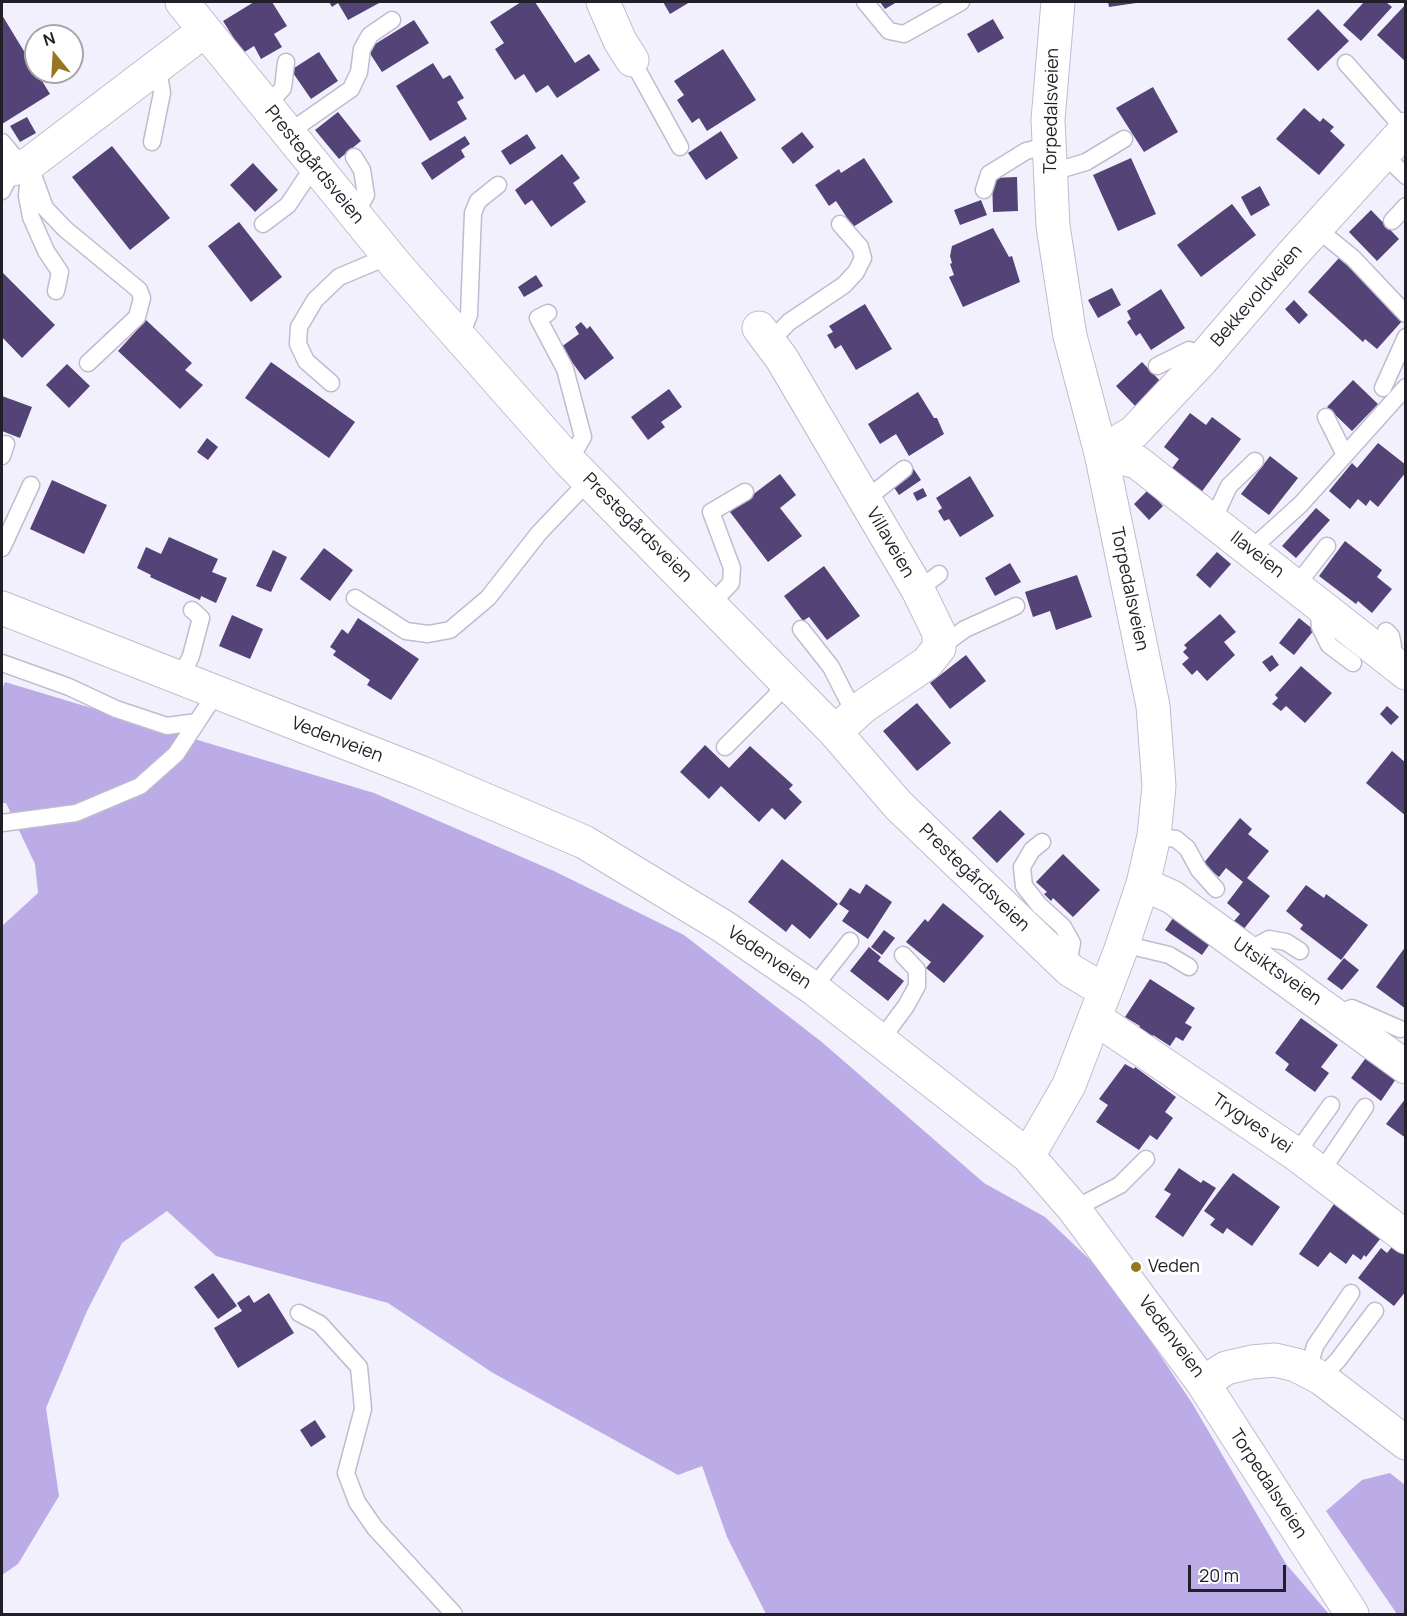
<!DOCTYPE html>
<html>
<head>
<meta charset="utf-8">
<style>
	body { margin:0 }
	#map { position:relative; width:1407px; height:1616px; overflow:hidden; background:#f3f0fd; font-family:Manrope,sans-serif }
	canvas { display:block }
	.frame { position:absolute; inset:0; border:3px solid #211f27; pointer-events:none }
	.north { position:absolute; left:24px; top:24px; width:60px; height:60px; box-sizing:border-box; background:#fff; border:2px solid #a6a5a9; border-radius:50%; rotate:342deg; font-size:16px; font-weight:700; line-height:24px; text-align:center; color:#211f27 }
	.north::after { content:''; display:block; margin:auto; width:21px; height:27px; background:#96761f; clip-path:polygon(50% 0,100% 100%,50% 72%,0 100%) }
	.scale { position:absolute; left:1188px; top:1565px; width:98px; height:27px; box-sizing:border-box; border:3px solid #211f27; border-top:0; padding-left:8px; font-size:18px; line-height:21px; white-space:nowrap; color:#211f27; -webkit-text-stroke:4px #fff; paint-order:stroke }
</style>
</head>
<body>
<div id="map">
<canvas width="1407" height="1616"></canvas>
<div class="frame"></div>
<div class="north">N</div>
<div class="scale">20 m</div>
</div>
<script>
const ctx = document.querySelector('canvas').getContext('2d');
ctx.lineJoin = 'round';
function fillPath(path, color) { ctx.fillStyle = color; ctx.fill(path, 'evenodd'); }
const shape = rows => new Path2D(rows.map(r => 'M' + r).join(''));
function strokePath(path, color, width, dash) { ctx.strokeStyle = color; ctx.lineWidth = width; ctx.lineCap = dash ? 'butt' : 'round'; ctx.setLineDash(dash || []); ctx.stroke(path); }
function write(font, color, halo, rows, align = 'center') {
  ctx.font = font + ' Manrope,sans-serif'; ctx.lineWidth = 6; ctx.setLineDash([]); ctx.textBaseline = 'middle'; ctx.strokeStyle = halo; ctx.fillStyle = color; for (const [text, x, y, turn = 0] of rows) {
    ctx.save(); ctx.translate(x, y); ctx.rotate((+turn || 0) * Math.PI / 180); ctx.textAlign = isNaN(turn) ? turn : align; if (halo) ctx.strokeText(text, 0, 0); ctx.fillText(text, 0, 0); ctx.restore();
  }
}
fillPath(shape([
	[5,682,374,793,554,871,684,935,823,1043,984,1183,1045,1217,1107,1276,1192,1403,1286,1564,1329,1614,766,1614,727,1537,702,1466,678,1475,493,1373,388,1303,216,1256,167,1211,122,1243,87,1311,46,1408,59,1496,18,1564,2,1575,2,926,38,893,35,864,6,803,2,803,2,689],
	[1390,1473,1405,1485,1405,1614,1397,1614,1326,1511,1362,1480]
]), '#bbabe6');
fillPath(shape([
	[254,2,272,2,287,26,274,34,282,47,261,59,254,46,243,53,223,21],
	[329,2,381,2,348,20,338,3,332,7],
	[521,2,535,2,575,63,589,54,600,70,557,98,548,85,536,93,524,74,515,80,495,49,504,43,490,22],
	[663,2,690,2,670,14],
	[880,2,897,2,885,9],
	[1108,2,1136,2,1136,3,1109,7],
	[1364,2,1386,2,1392,7,1361,41,1343,25],
	[1406,4,1406,62,1377,35],
	[1318,9,1349,41,1318,71,1287,39],
	[2,15,50,94,2,124],
	[993,19,1004,38,978,53,967,34],
	[414,20,429,43,382,72,367,49],
	[723,49,756,100,707,131,699,118,692,123,677,100,684,95,674,81],
	[319,52,338,81,311,99,291,70],
	[433,63,443,79,450,75,464,98,457,102,467,119,430,141,396,86],
	[1153,87,1178,132,1144,152,1116,108],
	[1304,108,1320,122,1323,118,1334,127,1330,131,1345,145,1319,175,1276,139],
	[338,112,361,141,339,159,315,130],
	[27,117,36,133,20,142,10,126],
	[721,131,738,158,706,180,688,153],
	[802,132,814,147,793,164,781,148],
	[527,134,536,148,510,165,501,151],
	[465,136,470,144,461,150,465,157,432,180,421,163],
	[112,146,170,218,130,250,72,177],
	[562,154,580,178,573,183,586,202,551,227,532,200,525,205,515,190],
	[864,158,893,202,853,227,836,201,829,206,815,185,839,169,841,173],
	[1131,158,1156,214,1118,231,1093,175],
	[253,163,278,190,255,212,230,185],
	[1017,177,1018,211,993,212,992,178],
	[1260,186,1270,205,1251,216,1241,197],
	[981,200,987,215,960,225,954,210],
	[1232,204,1256,235,1201,277,1177,245],
	[1371,210,1399,239,1377,261,1349,232],
	[239,222,282,277,251,302,208,246],
	[993,228,1009,257,1012,256,1020,282,963,307,949,277,954,275,950,264,952,263,950,256,952,246],
	[1339,258,1394,307,1403,320,1377,349,1365,339,1363,342,1308,292],
	[2,272,55,325,22,358,2,337],
	[536,275,543,286,524,297,518,287],
	[1112,288,1121,305,1098,318,1088,300],
	[1161,289,1185,328,1151,350,1140,333,1136,336,1127,322,1131,319,1127,311],
	[1294,300,1308,315,1299,324,1285,309],
	[865,304,892,349,856,370,841,345,835,349,827,335,833,332,829,326],
	[146,320,192,363,185,370,203,385,180,409,118,351],
	[581,322,587,329,590,326,614,358,585,380,561,347,579,334,575,327],
	[271,362,355,422,329,458,245,398],
	[1142,362,1163,384,1137,408,1116,386],
	[67,364,90,386,69,408,46,385],
	[1353,380,1378,404,1352,431,1327,407],
	[669,389,682,407,661,422,665,427,648,440,631,417],
	[918,392,934,418,937,418,944,434,909,456,896,434,880,444,868,424],
	[2,396,32,407,20,438,2,431],
	[1190,413,1206,425,1212,417,1241,439,1200,494,1170,471,1179,459,1164,447],
	[207,438,218,447,208,460,197,452],
	[1378,443,1406,465,1406,472,1378,507,1370,500,1366,506,1358,499,1350,509,1329,491,1352,463,1357,468],
	[1270,456,1298,478,1269,515,1241,494],
	[913,468,921,480,899,495,891,483],
	[780,474,796,495,780,508,802,536,768,562,730,512],
	[970,476,994,516,960,537,949,519,944,521,938,511,942,508,936,498],
	[52,480,107,505,84,554,30,529],
	[923,488,927,496,917,501,913,493],
	[1148,490,1163,506,1149,520,1134,504],
	[1316,508,1330,520,1296,558,1282,546],
	[169,537,218,559,212,572,227,578,216,603,201,596,200,600,150,577,151,575,137,568,146,547,161,554],
	[1345,541,1382,570,1377,577,1392,589,1372,613,1358,601,1356,604,1319,576],
	[324,548,353,570,330,601,300,579],
	[273,550,287,557,271,592,256,586],
	[1217,552,1231,564,1210,588,1196,575],
	[1010,563,1021,582,995,596,985,578],
	[824,566,860,616,827,640,809,617,803,621,784,596],
	[1077,575,1092,617,1056,630,1050,611,1033,617,1025,592],
	[1220,614,1236,632,1224,642,1235,655,1207,681,1197,670,1192,675,1182,664,1189,658,1183,652,1187,648,1184,645],
	[232,615,263,629,250,659,219,646],
	[358,618,419,659,391,700,367,685,370,680,333,655,336,651,330,647,342,629,348,634],
	[1299,618,1314,630,1294,655,1279,643],
	[966,655,986,681,950,709,930,683],
	[1272,655,1279,665,1270,672,1262,662],
	[1301,666,1332,693,1305,723,1286,706,1281,711,1272,704,1278,698,1275,695],
	[917,703,951,743,917,771,883,731],
	[1387,706,1399,717,1391,725,1380,714],
	[705,745,729,768,750,746,793,785,789,789,802,802,785,820,772,808,759,822,721,786,709,799,680,772],
	[1392,751,1406,763,1406,816,1366,783],
	[1000,810,1025,834,997,863,972,838],
	[1240,818,1252,829,1248,834,1269,851,1247,878,1270,896,1239,935,1229,927,1240,914,1227,903,1243,882,1226,868,1219,877,1203,864],
	[1063,854,1100,890,1073,917,1053,898,1051,901,1044,894,1047,892,1036,882],
	[782,859,838,904,810,939,792,924,786,932,748,902],
	[866,884,892,902,868,939,842,921,849,911,839,904,850,888,860,894],
	[1306,885,1324,898,1326,894,1368,925,1341,960,1300,929,1303,925,1286,911],
	[943,903,984,936,944,983,926,968,931,962,906,942,925,919,928,922],
	[1177,912,1214,938,1202,955,1165,930],
	[884,930,895,938,882,955,871,947],
	[1406,946,1406,1009,1376,987],
	[869,947,881,957,878,961,904,981,888,1001,850,971],
	[1344,958,1359,970,1342,990,1327,979],
	[1150,979,1195,1008,1185,1023,1192,1027,1183,1041,1176,1037,1170,1046,1153,1035,1150,1040,1137,1032,1140,1026,1125,1017],
	[1301,1018,1338,1045,1321,1067,1329,1073,1315,1092,1285,1070,1289,1064,1275,1053],
	[1368,1055,1396,1079,1381,1101,1351,1078],
	[1125,1064,1134,1069,1135,1067,1176,1097,1165,1112,1173,1118,1157,1140,1150,1135,1139,1150,1096,1122,1108,1105,1099,1099],
	[1406,1098,1406,1138,1386,1124],
	[1179,1168,1201,1183,1203,1180,1216,1188,1183,1237,1155,1217,1171,1194,1164,1190],
	[1233,1173,1280,1207,1252,1246,1227,1228,1223,1234,1210,1225,1215,1219,1204,1211],
	[1334,1204,1380,1239,1366,1257,1364,1255,1361,1260,1353,1254,1346,1264,1330,1252,1318,1267,1299,1254],
	[1395,1243,1406,1249,1406,1291,1394,1306,1358,1278,1381,1248,1387,1253],
	[213,1273,237,1306,218,1319,194,1287],
	[269,1293,294,1333,238,1368,214,1328,242,1311,237,1303,249,1295,254,1303],
	[315,1420,326,1437,311,1447,300,1430]
]), '#534377');
const service = shape([
	[865,2,889,31,904,34,961,2],
	[632,60,680,147],
	[1346,63,1405,130],
	[266,106,283,88,286,62],
	[288,133,351,89,359,72,362,49,370,35,392,20],
	[2,142,22,166],
	[152,142,162,93,158,68],
	[1383,154,1406,176],
	[354,157,362,170,366,195,355,215],
	[29,164,45,208,65,229,139,290,142,298,137,317,88,363],
	[1049,173,1086,162,1124,139],
	[29,174,27,196,31,217,46,251,60,272,56,291],
	[984,190,989,174,1026,151,1048,146],
	[2,191,13,169],
	[1392,221,1406,206],
	[263,224,288,205,306,178,318,169],
	[1316,228,1353,258,1406,314],
	[548,313,538,318,565,369,583,437,569,461],
	[460,337,469,315,473,213,478,201,498,185],
	[769,343,789,322,844,285,856,272,863,258,860,247,840,224],
	[1157,366,1189,350,1199,363],
	[331,383,306,361,298,344,299,327,315,300,339,277,389,256],
	[1383,388,1406,337],
	[1326,417,1345,455],
	[2,456,6,444],
	[865,500,904,469],
	[1213,520,1229,486,1255,461],
	[2,548,31,485],
	[1250,550,1301,504,1406,387],
	[1296,586,1327,546],
	[918,590,939,574],
	[355,598,406,631,428,634,450,630,488,598,539,533,577,493,588,478],
	[711,604,731,583,732,568,711,512,745,492],
	[1318,605,1320,627,1329,645,1353,663],
	[801,629,831,667,855,714],
	[1386,631,1391,636,1393,646,1389,661],
	[939,648,965,629,1016,606],
	[2,663,69,687,116,709,167,726,197,722],
	[180,679,191,656,201,618,192,610],
	[725,747,775,697,785,680],
	[2,823,76,813,140,786,176,754,216,693],
	[1154,836,1176,839,1187,848,1199,870,1216,889],
	[1042,842,1032,850,1022,867,1024,886,1039,905,1063,927,1072,943,1067,967],
	[1123,944,1169,955,1189,967],
	[1247,951,1269,939,1286,942,1300,951],
	[813,988,850,941],
	[1337,1014,1352,1008,1400,1029],
	[880,1041,906,1006,917,986,917,970,903,955],
	[1296,1154,1331,1105],
	[1321,1172,1365,1107],
	[1074,1209,1120,1185,1146,1159],
	[299,1313,320,1324,359,1367,363,1409,346,1473,357,1502,375,1528,454,1614],
	[1308,1370,1315,1346,1351,1293],
	[1321,1378,1338,1360,1375,1311]
]);
const minor = shape([
	[182,2,396,265,569,461,835,732,898,805,1070,970,1105,991],
	[603,2,620,41,632,60],
	[2,167,13,169,29,164,204,31],
	[759,328,782,359,918,590,939,633,939,648,927,663,864,706,835,732],
	[1101,453,1134,432,1199,363,1291,256,1406,129],
	[1101,453,1137,462,1406,673],
	[1143,884,1172,897,1406,1067],
	[1095,1018,1296,1154,1406,1237],
	[1203,1383,1226,1368,1252,1362,1275,1360,1296,1365,1321,1378,1406,1443]
]);
const secondary = shape([
	[2,608,420,772,584,842,724,927,813,988,1028,1156,1074,1209,1203,1383,1352,1614],
	[1028,1156,1069,1085,1120,952,1143,884,1154,836,1159,786,1153,706,1101,453,1070,336,1053,226,1048,120,1058,2]
]);
strokePath(service, '#c0bbcf', 19);
strokePath(minor, '#c0bbcf', 35);
strokePath(secondary, '#c0bbcf', 35);
strokePath(service, '#fff', 16);
strokePath(minor, '#fff', 33);
strokePath(secondary, '#fff', 33);
for (const [x, y, r, color] of [
	[1136,1267,6,"#96761f"]
]) { const dot = new Path2D(); dot.arc(x, y, r, 0, 2 * Math.PI); ctx.fillStyle = color; ctx.fill(dot); strokePath(dot, '#fff', 2); }
write('18px', '#211f27', '#fff', [
	["Torpedalsveien",1052,111,-89],
	["Prestegårdsveien",314,165,51],
	["Bekkevoldveien",1257,296,-49],
	["Prestegårdsveien",637,528,45],
	["Villaveien",890,543,60],
	["Ilaveien",1257,555,38],
	["Torpedalsveien",1129,589,78],
	["Vedenveien",337,740,21],
	["Prestegårdsveien",974,878,44],
	["Vedenveien",769,958,34],
	["Utsiktsveien",1277,972,35],
	["Trygves vei",1252,1124,34],
	["Vedenveien",1171,1337,53],
	["Torpedalsveien",1268,1484,57]
]);
write('18px', '#211f27', '#fff', [
	["Veden",1148,1267]
], 'left');
</script>
</body>
</html>
